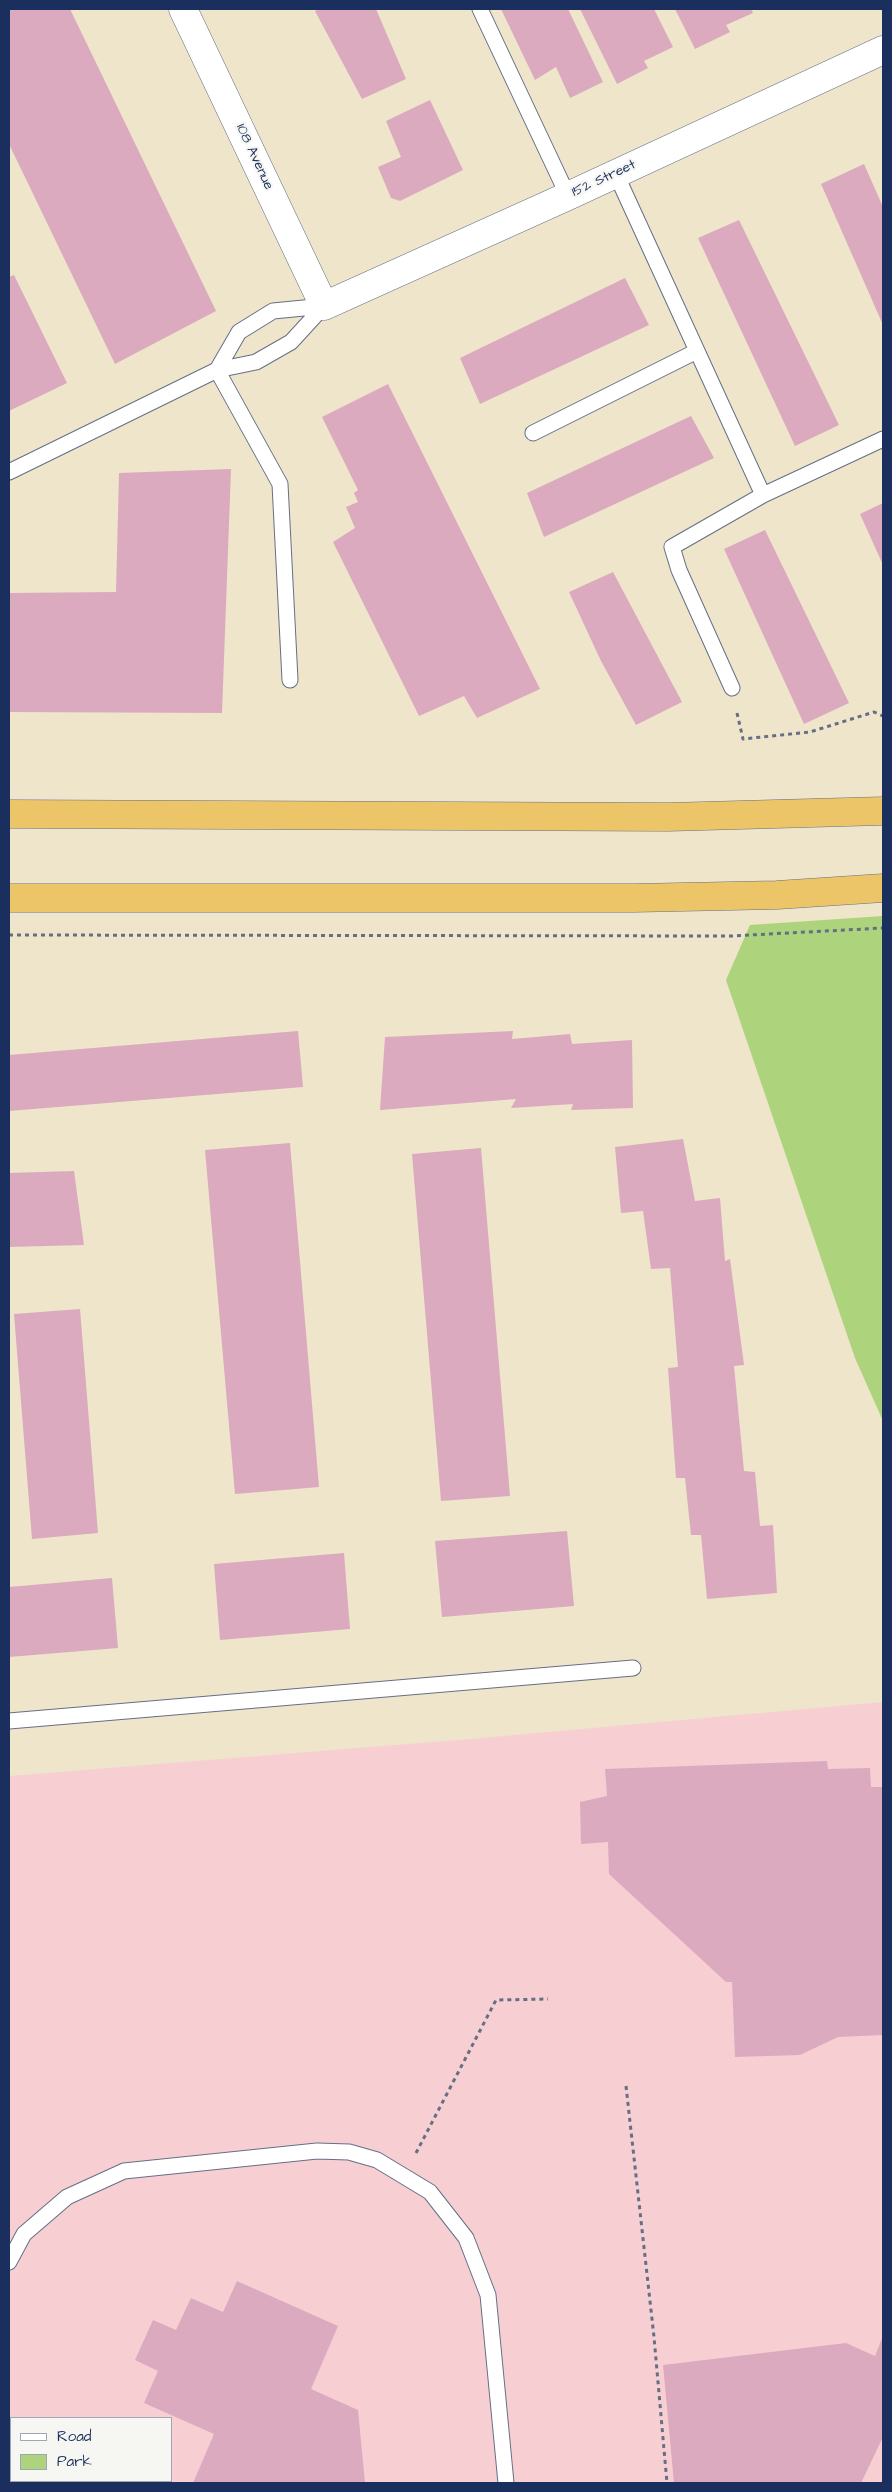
<!DOCTYPE html>
<html>
<head>
<meta charset="utf-8">
<style>
	body { margin:0 }
	#map { position:relative; width:892px; height:2492px; overflow:hidden; background:#eee5cb; font-family:"Architects Daughter",sans-serif }
	canvas { display:block }
	.frame { position:absolute; inset:0; border:10px solid #1b2f5e; pointer-events:none }
	.legend { position:absolute; left:10px; top:2417px; width:162px; height:65px; box-sizing:border-box; background:#f6f6f2; border:1px solid #9ea6b7; margin:0; padding:6px 9px; list-style:none; font-size:15px; color:#1b2f5e }
	.legend li { display:flex; align-items:center; gap:10px; height:25px }
	.legend b { width:25px; border:1px solid #9ea6b7 }
</style>
</head>
<body>
<div id="map">
<canvas width="892" height="2492"></canvas>
<div class="frame"></div>
<ul class="legend">
<li><b style="height:6px;background:#fff"></b>Road</li>
<li><b style="height:14px;background:#add37d"></b>Park</li>
</ul>
</div>
<script>
const ctx = document.querySelector('canvas').getContext('2d');
ctx.lineJoin = 'round';
function fillPath(path, color) { ctx.fillStyle = color; ctx.fill(path, 'evenodd'); }
const shape = rows => new Path2D(rows.map(r => 'M' + r).join(''));
function strokePath(path, color, width, dash) { ctx.strokeStyle = color; ctx.lineWidth = width; ctx.lineCap = dash ? 'butt' : 'round'; ctx.setLineDash(dash || []); ctx.stroke(path); }
function write(font, color, halo, rows, align = 'center') {
  ctx.font = font + ' "Architects Daughter",sans-serif'; ctx.lineWidth = 4.5; ctx.setLineDash([]); ctx.textBaseline = 'middle'; ctx.strokeStyle = halo; ctx.fillStyle = color; for (const [text, x, y, turn = 0] of rows) {
    ctx.save(); ctx.translate(x, y); ctx.rotate((+turn || 0) * Math.PI / 180); ctx.textAlign = isNaN(turn) ? turn : align; if (halo) ctx.strokeText(text, 0, 0); ctx.fillText(text, 0, 0); ctx.restore();
  }
}
fillPath(shape([
	[883,1702,883,2483,9,2483,9,1776,470,1739],
	[11,2418,171,2418,171,2481,11,2481]
]), '#f7cfd3');
fillPath(shape([
	[883,916,883,1421,855,1358,726,980,750,925]
]), '#add37d');
fillPath(shape([
	[9,9,70,9,216,311,115,364,9,144],
	[320,9,376,9,406,79,362,99,315,11],
	[501,9,568,9,603,82,570,98,556,67,535,80],
	[580,9,654,9,673,47,644,61,648,68,617,84],
	[675,9,751,9,753,13,726,25,730,32,695,49],
	[430,100,463,170,400,201,391,198,378,167,401,157,386,121],
	[864,164,883,207,883,325,821,184],
	[739,220,839,425,795,446,698,238],
	[14,275,67,383,9,411,9,277],
	[625,278,649,325,480,404,460,358],
	[388,384,540,689,477,718,464,696,419,716,333,542,355,528,346,507,358,502,354,493,358,490,322,417],
	[691,416,714,458,544,537,527,493],
	[231,469,222,713,9,712,9,593,116,592,119,473],
	[883,503,883,565,860,514],
	[765,530,849,703,804,724,724,549],
	[613,572,682,702,636,725,601,661,569,592],
	[298,1031,303,1087,9,1111,9,1055],
	[513,1031,512,1039,570,1034,572,1044,632,1040,633,1108,571,1110,573,1104,511,1108,516,1099,380,1110,385,1037],
	[683,1139,695,1201,720,1198,725,1261,730,1259,744,1365,734,1366,744,1471,755,1472,760,1526,773,1525,777,1593,707,1599,701,1535,691,1535,685,1478,676,1478,668,1368,678,1367,670,1268,651,1269,643,1211,621,1213,615,1147],
	[290,1143,319,1487,235,1494,205,1150],
	[481,1148,510,1496,441,1501,412,1154],
	[74,1171,84,1245,9,1247,9,1173],
	[80,1309,98,1533,32,1539,14,1314],
	[567,1531,574,1606,442,1617,435,1541],
	[344,1553,350,1629,220,1640,214,1564],
	[112,1578,118,1648,9,1657,9,1587],
	[827,1761,828,1769,870,1768,871,1787,883,1787,883,2035,838,2037,800,2055,735,2057,732,1982,726,1982,609,1874,608,1842,581,1844,580,1802,607,1796,605,1769],
	[237,2281,338,2326,311,2389,358,2410,365,2483,193,2483,214,2434,144,2403,158,2371,135,2360,153,2320,176,2330,191,2298,223,2312],
	[883,2336,883,2437,861,2483,674,2483,663,2365,846,2343,875,2356]
]), '#dbaabf');
const lane = shape([
	[480,9,568,196],
	[616,174,763,495,883,439],
	[217,370,280,484,290,680],
	[217,370,239,332,273,311,324,306],
	[533,433,697,351],
	[9,472,217,370,256,362,291,342,324,306],
	[732,688,679,570,672,547,763,495],
	[9,1721,633,1668],
	[9,2262,24,2234,67,2197,124,2171,317,2151,349,2152,377,2160,430,2192,466,2238,488,2295,506,2483]
]);
const street = shape([
	[183,9,324,306,568,196,883,50]
]);
const highway = shape([
	[9,814,668,817,883,811],
	[9,898,634,898,777,895,883,888]
]);
strokePath(lane, '#656f84', 17);
strokePath(street, '#656f84', 29);
strokePath(highway, '#656f84', 29);
strokePath(shape([
	[737,713,743,739,810,732,874,712,883,716],
	[9,935,731,936,883,928],
	[626,2086,654,2337,667,2483],
	[416,2153,496,2000,548,1999]
]), '#656f84', 3, [4, 4]);
strokePath(lane, '#fff', 15);
strokePath(street, '#fff', 28);
strokePath(highway, '#edc569', 28);
write('14px', '#1b2f5e', '#f6f6f2', [
	["108 Avenue",254,157,65],
	["152 Street",604,179,-25]
]);
</script>
</body>
</html>
